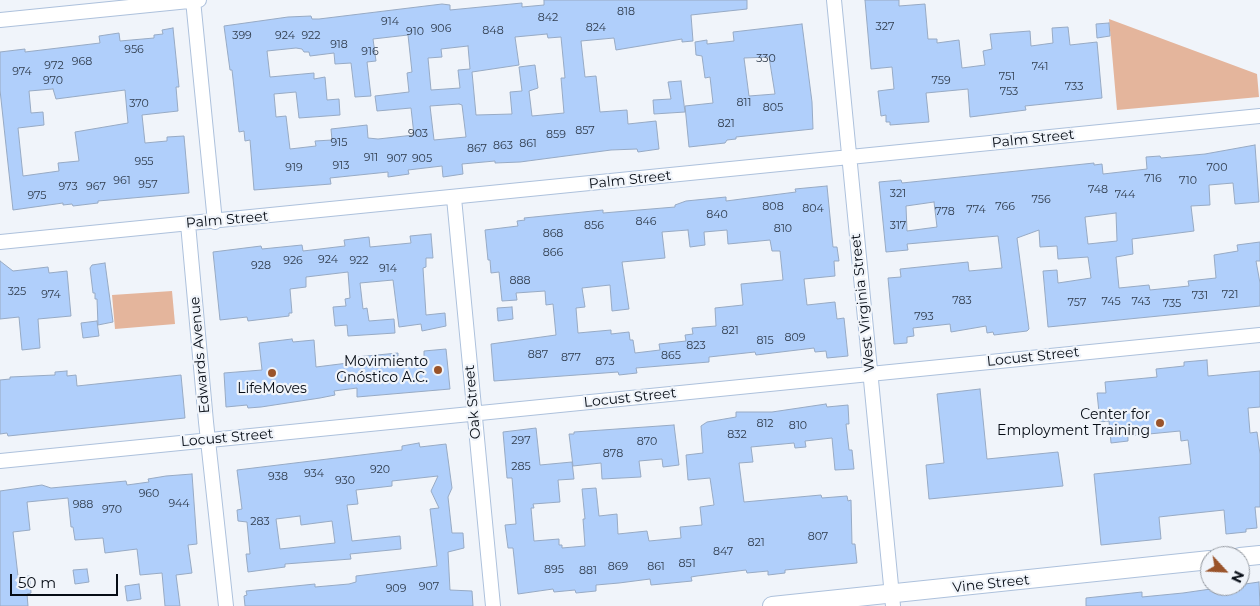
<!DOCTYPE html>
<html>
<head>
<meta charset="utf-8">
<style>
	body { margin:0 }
	#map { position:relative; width:1260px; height:606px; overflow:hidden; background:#f0f4fa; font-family:Montserrat,sans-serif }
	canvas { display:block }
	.north { position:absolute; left:1200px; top:546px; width:50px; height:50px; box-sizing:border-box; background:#f0f4fa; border:1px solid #92979e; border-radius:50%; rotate:115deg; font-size:14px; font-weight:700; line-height:20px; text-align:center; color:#060c15 }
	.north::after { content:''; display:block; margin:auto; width:18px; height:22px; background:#9a542b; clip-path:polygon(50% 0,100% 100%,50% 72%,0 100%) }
	.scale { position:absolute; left:10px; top:574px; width:108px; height:22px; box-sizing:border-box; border:2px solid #060c15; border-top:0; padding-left:6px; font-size:15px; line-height:18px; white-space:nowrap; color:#060c15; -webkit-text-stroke:4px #f0f4fa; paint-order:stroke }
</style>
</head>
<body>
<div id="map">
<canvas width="1260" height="606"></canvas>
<div class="north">N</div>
<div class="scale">50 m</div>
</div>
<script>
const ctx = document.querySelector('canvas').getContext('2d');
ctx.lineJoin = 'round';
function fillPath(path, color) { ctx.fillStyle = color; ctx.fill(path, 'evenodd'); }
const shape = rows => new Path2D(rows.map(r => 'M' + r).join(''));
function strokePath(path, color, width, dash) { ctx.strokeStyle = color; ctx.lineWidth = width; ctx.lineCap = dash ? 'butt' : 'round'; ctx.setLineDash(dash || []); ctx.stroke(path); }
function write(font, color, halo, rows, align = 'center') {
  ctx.font = font + ' Montserrat,sans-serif'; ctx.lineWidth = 4.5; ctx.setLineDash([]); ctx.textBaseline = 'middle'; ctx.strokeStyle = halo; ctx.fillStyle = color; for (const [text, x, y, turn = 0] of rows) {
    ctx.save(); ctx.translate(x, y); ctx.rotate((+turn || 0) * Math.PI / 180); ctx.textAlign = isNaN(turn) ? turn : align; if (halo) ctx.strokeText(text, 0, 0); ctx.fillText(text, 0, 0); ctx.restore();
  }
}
fillPath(shape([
	[1109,19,1257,74,1259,97,1117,110],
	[172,291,175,324,115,329,112,295]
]), '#e4b59c');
const building = shape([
	[544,0,747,0,747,9,691,15,693,41,682,42,682,39,616,50,614,38,581,41,585,77,596,76,600,112,627,110,628,124,656,121,659,149,638,152,637,149,611,150,520,162,495,163,495,161,462,164,463,174,443,177,442,166,408,170,409,174,388,177,388,172,330,178,331,184,254,190,250,140,245,141,244,131,239,132,232,70,230,70,224,26,288,17,311,16,312,19,319,19,442,4,450,5,450,10,522,3,522,7,544,5,544,0],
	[547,34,548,38,561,37,565,78,561,78,564,113,532,116,529,91,538,88,535,65,519,67,522,91,510,92,512,114,476,115,472,72,519,65,515,37,547,34],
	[408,35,412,72,407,73,409,92,375,96,377,111,411,108,414,135,378,139,368,138,367,125,331,129,332,140,315,141,316,146,290,149,286,116,276,117,274,94,296,92,299,118,340,115,339,99,327,100,325,77,314,79,314,73,270,77,267,51,296,48,302,49,304,52,309,52,310,56,334,53,335,64,351,63,355,97,371,96,367,62,376,61,373,39,408,35],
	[468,46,470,69,458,70,460,88,431,90,428,58,442,57,441,49,468,46],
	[459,104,462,105,466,137,434,140,430,106,459,104],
	[865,0,899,0,899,6,925,4,928,39,937,39,937,43,959,40,962,68,985,65,983,51,992,49,990,34,1030,31,1031,46,1053,43,1052,28,1068,27,1070,45,1097,42,1102,98,1025,106,1026,110,970,117,968,89,926,93,929,122,890,125,890,122,886,122,886,115,881,116,878,91,894,89,892,67,871,69,865,0],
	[1109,23,1110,36,1097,38,1096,24,1109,23],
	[802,24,812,102,813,129,736,137,736,139,727,140,725,143,689,147,685,106,713,103,710,77,705,78,702,56,696,55,695,42,707,40,707,44,734,41,733,32,802,24],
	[769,57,775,94,749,96,744,58,769,57],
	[173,28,179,87,176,87,178,111,142,115,145,143,167,141,167,137,184,136,189,193,98,201,98,203,73,206,72,204,63,205,63,203,13,210,0,90,0,52,25,49,25,52,100,43,99,36,119,33,120,41,154,38,154,35,163,34,162,30,173,28],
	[53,89,56,99,125,90,128,123,75,132,79,161,58,163,59,171,23,176,18,128,44,125,43,112,31,113,29,91,53,89],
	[681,81,685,112,654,114,653,100,671,99,668,82,681,81],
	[1255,145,1259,202,1235,204,1233,183,1209,185,1210,205,1191,206,1194,231,1132,239,1133,254,1116,257,1119,288,1149,285,1150,290,1189,286,1188,281,1216,278,1214,255,1238,251,1237,245,1260,242,1260,261,1256,261,1260,283,1260,306,1048,327,1043,271,1057,270,1058,283,1091,278,1088,257,1058,259,1057,246,1040,247,1039,230,1017,238,1029,329,1027,331,994,335,993,332,987,333,986,326,951,332,950,324,913,328,914,336,907,337,907,343,894,344,888,278,901,277,900,269,968,262,969,271,1002,268,998,236,907,244,908,250,886,252,879,182,901,180,902,183,1094,163,1094,165,1102,164,1103,174,1147,169,1146,157,1160,156,1161,158,1205,154,1255,145],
	[934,202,937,227,907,231,906,206,934,202],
	[1116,213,1117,241,1088,244,1085,217,1116,213],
	[827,186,833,247,837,247,839,261,834,261,835,276,804,279,807,305,835,302,837,319,844,318,848,356,827,358,826,351,815,352,814,348,756,355,755,352,709,357,709,362,636,368,637,373,619,375,618,372,494,381,491,344,556,335,553,304,546,305,545,291,516,293,517,300,502,301,499,272,491,273,490,260,488,260,485,230,518,226,517,221,525,220,524,218,603,210,603,213,675,207,675,205,686,201,726,197,726,201,796,192,795,189,827,186],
	[688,230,690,247,705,245,704,232,727,230,728,244,770,240,772,251,780,251,783,280,741,284,743,305,715,308,716,326,692,328,693,334,685,335,686,341,659,344,660,350,635,353,633,340,630,340,629,332,611,334,611,330,578,333,576,308,585,307,582,288,610,285,612,311,629,309,622,262,665,258,662,232,688,230],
	[431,234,433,258,426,258,426,267,423,268,426,315,445,313,446,326,422,331,421,324,399,327,393,280,360,283,363,309,367,308,369,321,394,319,395,333,348,336,347,325,335,326,333,307,346,306,345,299,350,298,348,272,306,277,306,287,290,289,292,313,289,313,289,316,248,321,247,317,220,320,213,252,261,246,262,249,302,245,303,251,345,246,344,240,369,237,370,247,411,243,410,236,431,234],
	[0,261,13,271,48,267,49,273,67,271,71,316,38,319,40,348,22,350,19,317,0,319,0,261],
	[105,263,113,322,98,325,97,299,95,299,95,293,93,293,90,268,92,265,105,263],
	[512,307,513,319,498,321,497,308,512,307],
	[97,321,99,336,83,338,81,323,97,321],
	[292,339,293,342,314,340,316,367,356,362,356,357,398,353,398,360,424,357,424,351,446,349,450,389,357,397,357,388,334,391,335,395,320,398,261,407,248,408,247,405,226,407,224,373,262,370,259,343,292,339],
	[1207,360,1208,376,1260,371,1260,407,1248,408,1250,433,1257,432,1260,454,1260,507,1255,507,1257,528,1246,529,1246,532,1226,534,1224,510,1177,515,1159,517,1161,539,1101,545,1094,474,1191,464,1188,440,1181,441,1180,431,1128,436,1128,441,1111,443,1109,421,1100,422,1097,393,1106,393,1105,382,1157,377,1156,369,1184,366,1184,362,1207,360],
	[67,371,67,376,76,375,77,386,181,375,185,418,8,436,7,433,0,434,0,380,10,379,10,377,55,375,55,372,67,371],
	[980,389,987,459,1058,452,1063,486,929,499,926,465,944,463,937,394,980,389],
	[826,404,827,407,848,405,849,424,846,424,849,450,852,450,854,469,835,470,832,438,805,441,806,447,795,448,794,443,751,447,753,462,739,463,744,502,821,495,822,498,847,496,848,501,851,500,852,544,855,544,857,563,785,570,785,573,768,575,768,571,747,573,746,570,697,576,691,577,692,581,651,585,650,579,619,583,596,585,596,591,576,593,575,590,554,592,553,589,518,594,513,548,508,548,505,525,516,524,512,478,507,478,503,432,536,428,540,465,572,462,574,479,558,480,560,502,533,504,534,508,531,508,534,541,559,539,559,545,562,545,562,548,585,546,583,519,585,519,582,489,596,488,599,516,617,514,618,534,647,531,649,541,681,538,680,527,702,525,700,507,714,505,710,478,688,480,686,455,703,453,701,426,707,422,736,417,736,412,772,412,826,404],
	[674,425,679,465,663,467,662,459,639,461,641,477,602,479,601,463,573,466,569,434,574,434,574,432,674,425],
	[419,443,420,447,446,444,452,488,448,497,452,533,463,533,464,548,448,552,450,590,472,591,473,606,245,606,244,596,247,595,246,591,315,584,315,587,349,584,356,582,356,576,437,566,430,509,439,508,431,491,438,476,392,481,392,486,356,490,358,504,347,505,352,541,400,536,401,549,350,554,351,559,285,564,285,567,248,572,246,554,250,554,247,522,238,521,237,510,242,509,237,470,402,450,402,446,419,443],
	[300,516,301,525,332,521,335,543,280,549,276,519,300,516],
	[192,474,197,544,188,545,192,573,176,575,180,606,165,606,162,573,140,575,137,549,105,553,103,538,75,540,73,527,71,527,68,498,27,502,30,530,13,532,18,576,30,576,31,593,27,594,28,606,0,606,0,491,42,485,51,488,126,481,127,485,149,482,148,479,166,476,192,474],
	[87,569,89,582,75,584,73,570,87,569],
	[1259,582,1260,606,1086,606,1086,598,1142,592,1142,597,1183,593,1259,582],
	[139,584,141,599,127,601,125,586,139,584]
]);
fillPath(building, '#b0cffb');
strokePath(building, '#97aac4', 1);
const minor = shape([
	[193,0,215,222],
	[834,0,893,606],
	[0,20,199,0],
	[454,198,493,606],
	[188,224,206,422,226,606],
	[0,242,1260,116],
	[0,461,1260,335]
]);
const major = shape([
	[1240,557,1260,555],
	[772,606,1210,560]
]);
strokePath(minor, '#adc1dc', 16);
strokePath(major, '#adc1dc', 20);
strokePath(minor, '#fff', 14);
strokePath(major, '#fff', 18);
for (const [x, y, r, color] of [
	[438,370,5,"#9a542b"],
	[272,373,5,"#9a542b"],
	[1160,423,5,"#9a542b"]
]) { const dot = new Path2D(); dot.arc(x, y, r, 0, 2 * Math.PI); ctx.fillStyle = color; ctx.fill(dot); strokePath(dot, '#f0f4fa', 2); }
write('11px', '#303d4e', null, [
	["818",626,12],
	["842",548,18],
	["914",390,22],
	["327",885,27],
	["824",596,28],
	["906",441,29],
	["848",493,31],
	["910",415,32],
	["399",242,36],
	["924",285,36],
	["922",311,36],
	["918",339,45],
	["956",134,50],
	["916",370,52],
	["330",766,59],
	["968",82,62],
	["972",54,66],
	["741",1040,67],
	["974",22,72],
	["751",1007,77],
	["970",53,81],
	["759",941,81],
	["733",1074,87],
	["753",1009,92],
	["811",744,103],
	["370",139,104],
	["805",773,108],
	["821",726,124],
	["857",585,131],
	["903",418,134],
	["859",556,135],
	["915",339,143],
	["861",528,144],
	["863",503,146],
	["867",477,149],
	["911",371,158],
	["907",397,159],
	["905",422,159],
	["955",144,162],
	["913",341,166],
	["919",294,168],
	["700",1217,168],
	["716",1153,179],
	["961",122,181],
	["710",1188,181],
	["957",148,185],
	["973",68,187],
	["967",96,187],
	["748",1098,190],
	["321",898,194],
	["744",1125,195],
	["975",37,196],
	["756",1041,200],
	["808",773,207],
	["766",1005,207],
	["804",813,209],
	["774",976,210],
	["778",945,212],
	["840",717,215],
	["846",646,222],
	["856",594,226],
	["317",898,226],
	["810",783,229],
	["868",553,234],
	["866",553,253],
	["924",328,260],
	["926",293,261],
	["922",359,261],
	["928",261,266],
	["914",388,269],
	["888",520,281],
	["325",17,292],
	["974",51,295],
	["721",1230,295],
	["731",1200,296],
	["783",962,301],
	["745",1111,302],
	["743",1141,302],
	["757",1077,303],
	["735",1172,304],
	["793",924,317],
	["821",730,331],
	["809",795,338],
	["815",765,341],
	["823",696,346],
	["887",538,355],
	["865",671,356],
	["877",571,358],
	["873",605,362],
	["812",765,424],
	["810",798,426],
	["832",737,435],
	["297",521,441],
	["870",647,442],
	["878",613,454],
	["285",521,467],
	["920",380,470],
	["934",314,474],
	["938",278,477],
	["930",345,481],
	["960",149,494],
	["944",179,504],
	["988",83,505],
	["970",112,510],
	["283",260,522],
	["807",818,537],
	["821",756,543],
	["847",723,552],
	["851",687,564],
	["869",618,567],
	["861",656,567],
	["895",554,570],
	["881",588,571],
	["907",429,587],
	["909",396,589]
]);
write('14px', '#060c15', '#f0f4fa', [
	["Palm Street",1033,139,-6],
	["Palm Street",630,180,-6],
	["Palm Street",227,220,-5],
	["West Virginia Street",863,303,-96],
	["Edwards Avenue",200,355,-95],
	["Locust Street",1033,357,-6],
	["Locust Street",630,398,-6],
	["Oak Street",473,402,-95],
	["Locust Street",227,438,-5],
	["Vine Street",991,584,-6]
]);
write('14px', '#060c15', '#f0f4fa', [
	["Movimiento",428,362],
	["Gnóstico A.C.",428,378],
	["LifeMoves",272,389,"center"],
	["Center for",1150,415],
	["Employment Training",1150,431]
], 'right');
</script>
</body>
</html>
